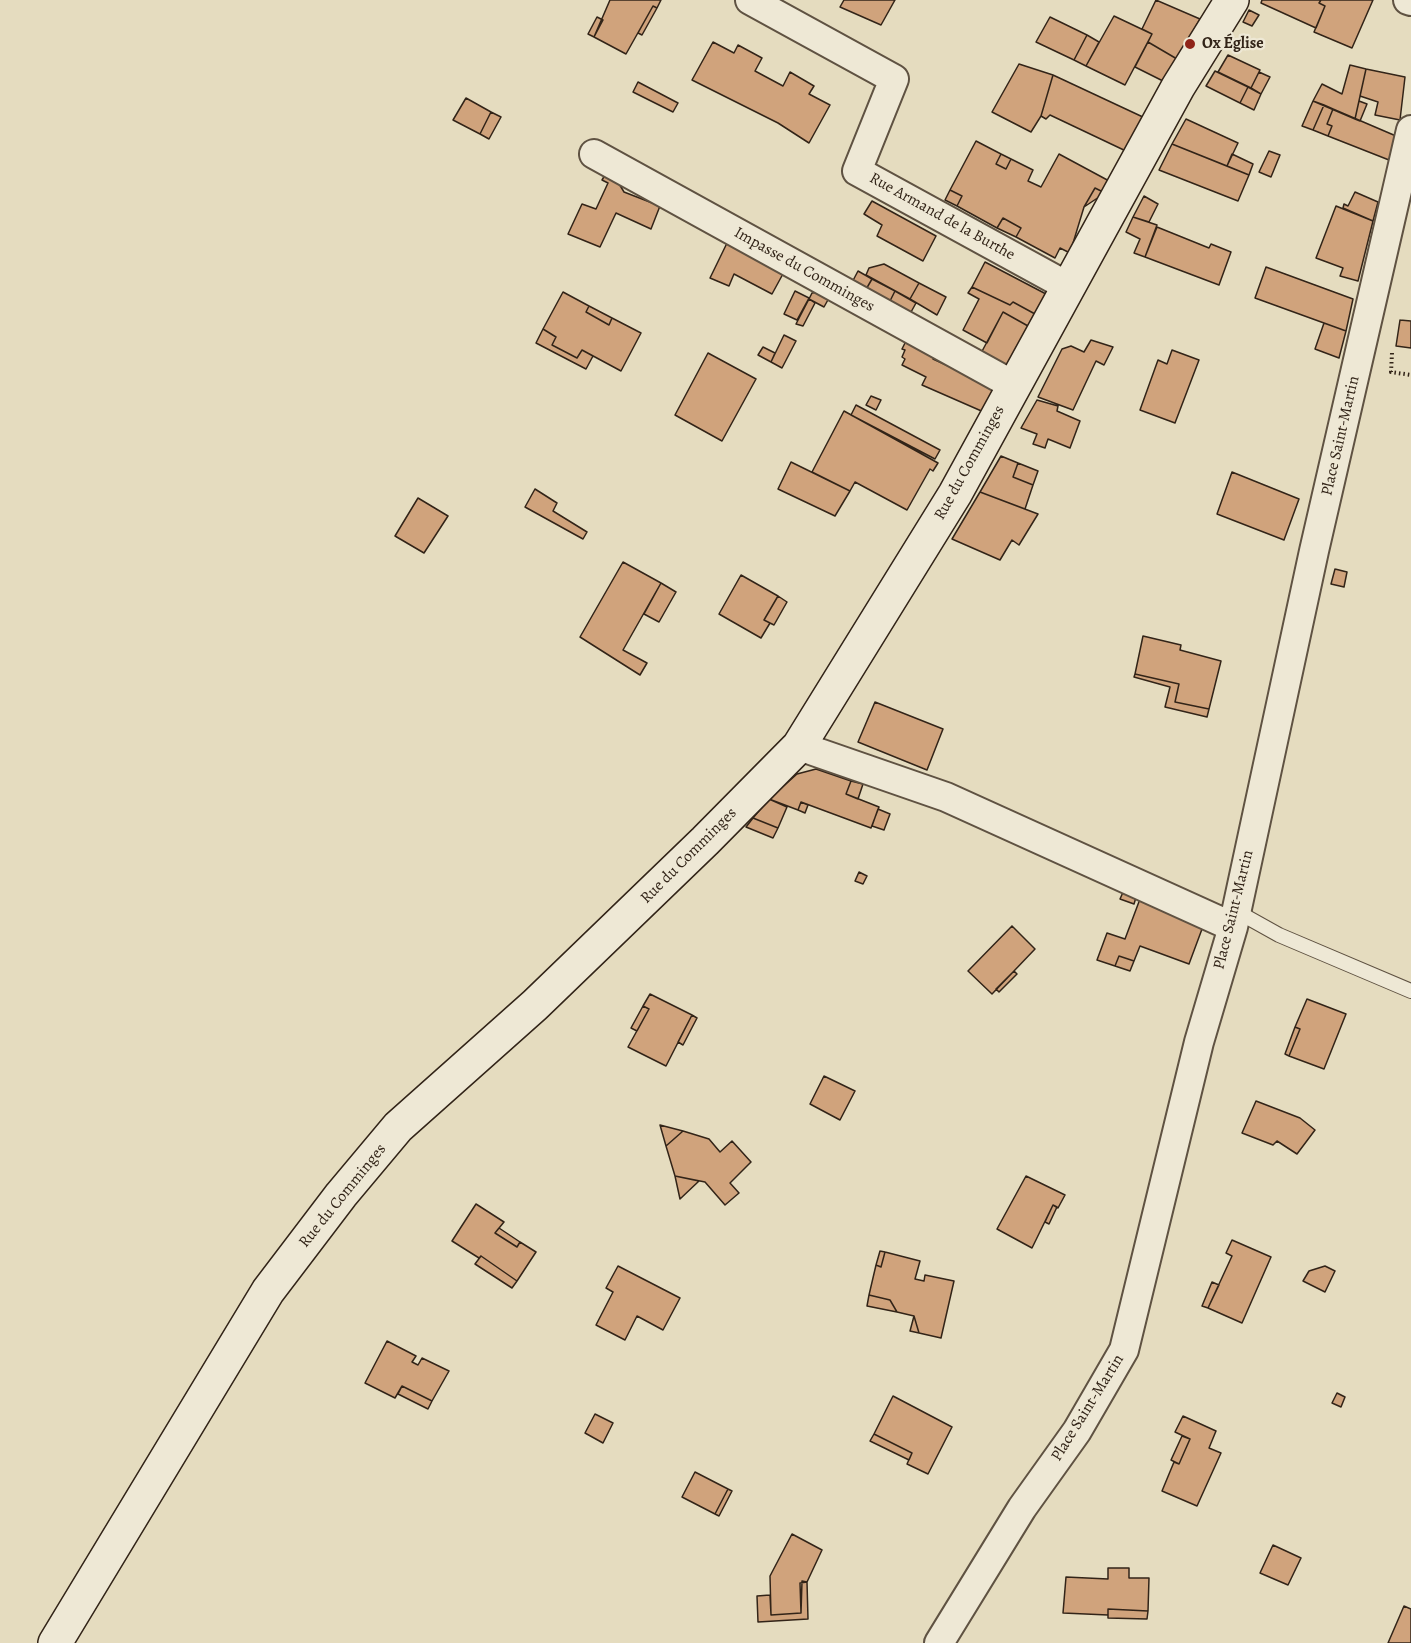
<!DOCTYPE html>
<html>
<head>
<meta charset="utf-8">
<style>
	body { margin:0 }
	canvas { display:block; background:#e5dcbf }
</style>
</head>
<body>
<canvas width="1411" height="1643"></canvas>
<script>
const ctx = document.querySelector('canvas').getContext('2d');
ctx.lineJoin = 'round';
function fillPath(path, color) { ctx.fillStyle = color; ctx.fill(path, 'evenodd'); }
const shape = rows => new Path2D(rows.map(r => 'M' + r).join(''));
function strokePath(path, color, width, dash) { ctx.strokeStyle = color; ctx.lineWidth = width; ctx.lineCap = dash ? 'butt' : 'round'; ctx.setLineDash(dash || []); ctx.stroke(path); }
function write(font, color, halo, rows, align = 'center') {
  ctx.font = font + ' Alegreya,serif'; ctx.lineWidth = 4.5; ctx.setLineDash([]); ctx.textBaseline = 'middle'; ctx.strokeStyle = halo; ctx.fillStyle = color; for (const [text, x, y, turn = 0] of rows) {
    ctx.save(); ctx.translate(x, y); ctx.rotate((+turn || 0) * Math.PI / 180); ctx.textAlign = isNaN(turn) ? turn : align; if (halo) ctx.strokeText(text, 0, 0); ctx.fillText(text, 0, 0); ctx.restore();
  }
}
const building = shape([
	[610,0,661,0,657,8,653,6,626,54,594,37,610,0],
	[844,0,895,0,881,25,840,7,844,0],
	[1156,0,1200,19,1177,59,1148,42,1152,34,1142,29,1156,0],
	[1262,0,1321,0,1319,3,1325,6,1316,28,1261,3,1262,0],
	[1321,0,1373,0,1352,48,1314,32,1325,6,1319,3,1321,0],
	[653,6,657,8,642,35,638,33,653,6],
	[1249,10,1259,15,1252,26,1243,22,1249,10],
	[1114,16,1152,34,1125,85,1086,66,1114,16],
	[597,17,603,20,594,37,588,34,597,17],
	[1050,17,1087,35,1074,60,1036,42,1050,17],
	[1087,35,1099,42,1086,66,1074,60,1087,35],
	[713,42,734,53,738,45,762,58,755,71,783,86,790,72,814,86,809,94,830,105,809,143,778,123,692,80,713,42],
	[1148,42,1177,59,1165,82,1135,67,1148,42],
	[1228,55,1260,70,1251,88,1218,72,1228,55],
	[1019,64,1053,75,1041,116,1031,132,992,112,1019,64],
	[1350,65,1366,69,1355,119,1313,101,1322,84,1342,94,1350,65],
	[1366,69,1405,77,1400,120,1375,115,1378,102,1360,96,1366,69],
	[1215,71,1248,87,1240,103,1206,86,1215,71],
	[1259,72,1270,77,1261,94,1251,88,1259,72],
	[1053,75,1145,118,1128,152,1050,115,1046,119,1041,116,1053,75],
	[638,82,678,103,673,112,633,92,638,82],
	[1248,87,1261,94,1254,110,1240,103,1248,87],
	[466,98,491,112,480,134,453,120,466,98],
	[1313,101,1324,105,1313,130,1302,126,1313,101],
	[1359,101,1367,104,1360,121,1355,119,1359,101],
	[1324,105,1333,109,1327,124,1332,126,1328,136,1313,130,1324,105],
	[1333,109,1396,136,1389,160,1328,136,1332,126,1327,124,1333,109],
	[491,112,501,117,489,139,480,134,491,112],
	[1186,119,1238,143,1227,166,1172,144,1186,119],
	[976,141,1001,154,996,164,1006,169,1011,159,1033,170,1028,181,1041,187,1059,154,1111,182,1105,193,1095,188,1084,207,1070,253,1060,248,1055,258,1016,237,1021,228,1003,218,997,228,957,206,962,196,950,190,976,141],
	[1172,144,1249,175,1238,201,1159,170,1172,144],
	[1269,151,1280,155,1271,177,1259,172,1269,151],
	[1001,154,1011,159,1006,169,996,164,1001,154],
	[1232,154,1253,164,1249,175,1227,166,1232,154],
	[605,175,618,182,624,192,660,206,651,229,616,213,600,247,568,234,582,204,596,209,608,183,602,180,605,175],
	[1095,188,1105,193,1084,207,1095,188],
	[950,190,962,196,957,206,945,200,950,190],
	[1355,192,1378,202,1373,221,1343,208,1344,204,1348,206,1355,192],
	[1144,196,1158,204,1149,222,1133,217,1144,196],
	[872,201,936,236,923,261,877,236,882,225,864,214,872,201],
	[1336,206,1373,221,1358,281,1340,276,1343,268,1316,258,1336,206],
	[1133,217,1157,225,1145,257,1134,253,1140,239,1126,232,1133,217],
	[1003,218,1021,228,1016,237,997,228,1003,218],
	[1157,227,1209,248,1211,244,1231,252,1219,285,1145,257,1157,227],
	[728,241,784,272,772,294,734,274,729,286,710,278,728,241],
	[985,262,1046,294,1035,314,1013,302,1010,305,972,287,985,262],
	[884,264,919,283,910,299,866,275,869,268,884,264],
	[1266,267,1353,299,1346,331,1255,298,1266,267],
	[858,271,872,279,861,298,848,290,858,271],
	[872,279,895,291,885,311,861,298,872,279],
	[919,283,946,297,937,315,910,299,919,283],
	[972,287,1010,305,1013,302,1035,314,1028,326,1003,312,987,343,963,330,979,299,968,293,972,287],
	[795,291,809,298,797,320,784,314,795,291],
	[895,291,916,303,905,323,885,311,895,291],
	[563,292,589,306,586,312,609,325,612,318,641,333,621,371,582,350,577,358,552,345,556,337,543,329,563,292],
	[819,292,829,298,824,307,809,299,812,293,819,292],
	[809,299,815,303,803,326,796,324,809,299],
	[589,306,612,318,609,325,586,312,589,306],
	[1003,312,1028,326,1006,369,980,355,1003,312],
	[1400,320,1411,321,1411,348,1396,346,1400,320],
	[1324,323,1346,331,1339,358,1315,349,1324,323],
	[543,329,556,337,552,345,577,358,582,350,593,356,586,369,536,343,543,329],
	[784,335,796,341,782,368,771,362,784,335],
	[1091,340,1113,347,1104,365,1096,361,1073,410,1038,397,1062,349,1071,346,1084,352,1091,340],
	[906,341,935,355,933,359,997,388,986,413,922,385,926,377,902,365,905,359,902,357,905,350,902,349,906,341],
	[763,347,775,353,771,362,758,355,763,347],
	[1172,350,1199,360,1175,423,1140,410,1158,360,1167,364,1172,350],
	[708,353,756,379,722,441,675,415,708,353],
	[871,396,881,400,876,410,866,405,871,396],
	[1037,400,1058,406,1057,411,1080,421,1070,448,1048,439,1045,448,1033,444,1037,434,1021,428,1037,400],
	[856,405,940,450,935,459,851,415,856,405],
	[844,411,938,463,933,471,930,469,907,510,855,482,850,491,812,472,844,411],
	[1001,456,1018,463,1013,477,1033,485,1025,509,980,492,1001,456],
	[791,462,850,491,835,516,778,489,791,462],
	[1018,463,1038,471,1033,485,1013,477,1018,463],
	[1232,472,1299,499,1284,540,1217,514,1232,472],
	[535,489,557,503,553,511,587,532,583,539,525,507,535,489],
	[980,492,1038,514,1019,545,1012,540,1000,560,952,539,980,492],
	[418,498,448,516,424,553,395,536,418,498],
	[623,562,661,583,623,650,647,663,640,675,580,637,623,562],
	[1335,569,1347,572,1344,587,1331,584,1335,569],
	[741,575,778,596,764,620,770,623,761,638,719,614,741,575],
	[661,583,676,592,659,622,644,614,661,583],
	[778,596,787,602,774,625,764,620,778,596],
	[1143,636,1181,645,1180,650,1221,661,1209,709,1175,702,1179,684,1135,674,1143,636],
	[1135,674,1179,684,1175,702,1209,709,1207,717,1165,707,1170,687,1134,677,1135,674],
	[875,702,943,729,927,770,858,742,875,702],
	[816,769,851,781,846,794,879,807,871,828,801,802,798,810,769,799,797,774,816,769],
	[851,781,863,784,858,799,846,794,851,781],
	[769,799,787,807,778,828,753,818,769,799],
	[801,802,808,805,805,813,798,810,801,802],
	[878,809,890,814,884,830,872,826,878,809],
	[753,818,778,828,773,838,746,827,753,818],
	[859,872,867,876,863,884,855,881,859,872],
	[1124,890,1137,894,1134,904,1120,899,1124,890],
	[1140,899,1205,921,1189,964,1140,946,1134,961,1119,956,1115,966,1097,960,1107,933,1125,939,1140,899],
	[1012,926,1035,949,992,994,968,971,1012,926],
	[1119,956,1134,961,1130,971,1115,966,1119,956],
	[1014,971,1017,974,999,992,996,989,1014,971],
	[650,994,692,1015,666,1066,628,1047,649,1009,643,1006,650,994],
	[1307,999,1346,1014,1324,1069,1289,1056,1300,1029,1295,1027,1307,999],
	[643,1006,649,1009,637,1031,631,1028,643,1006],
	[692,1015,697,1018,683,1045,678,1042,692,1015],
	[1295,1027,1300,1029,1289,1056,1285,1054,1295,1027],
	[824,1076,855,1091,840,1120,810,1104,824,1076],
	[1256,1101,1300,1118,1315,1130,1297,1154,1277,1141,1273,1145,1242,1133,1256,1101],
	[660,1125,683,1131,666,1146,660,1125],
	[683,1131,709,1139,720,1152,732,1141,751,1162,730,1183,739,1193,725,1205,705,1182,675,1176,666,1146,683,1131],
	[675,1176,699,1181,680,1199,675,1176],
	[1026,1176,1065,1195,1058,1208,1053,1205,1032,1248,997,1229,1026,1176],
	[476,1204,504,1222,495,1233,517,1247,520,1242,536,1252,517,1281,481,1256,479,1258,452,1241,476,1204],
	[1053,1205,1057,1207,1049,1224,1045,1222,1053,1205],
	[499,1228,520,1242,517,1247,495,1233,499,1228],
	[1232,1240,1271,1257,1242,1323,1208,1308,1232,1256,1226,1253,1232,1240],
	[880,1251,885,1252,881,1267,876,1265,880,1251],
	[885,1252,920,1261,915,1279,924,1281,925,1275,954,1281,941,1338,919,1333,914,1316,897,1312,890,1300,869,1295,876,1265,881,1267,885,1252],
	[481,1256,517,1281,512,1288,475,1264,481,1256],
	[618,1266,680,1298,663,1330,637,1316,625,1340,596,1325,613,1292,606,1288,618,1266],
	[1325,1266,1335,1271,1325,1292,1303,1281,1309,1271,1325,1266],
	[1212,1282,1219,1285,1208,1308,1202,1306,1212,1282],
	[869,1295,890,1300,897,1312,867,1306,869,1295],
	[914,1316,919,1333,910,1331,914,1316],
	[387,1341,416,1356,412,1362,418,1365,422,1358,449,1371,432,1401,402,1386,395,1398,365,1383,387,1341],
	[402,1386,432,1401,428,1409,398,1394,402,1386],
	[1337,1393,1345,1397,1341,1407,1332,1403,1337,1393],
	[893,1396,952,1427,928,1474,907,1464,912,1453,874,1434,893,1396],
	[595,1414,613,1423,603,1443,585,1433,595,1414],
	[1183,1416,1216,1431,1209,1448,1221,1453,1197,1506,1162,1491,1174,1462,1179,1464,1190,1439,1175,1432,1183,1416],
	[874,1434,912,1453,909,1460,870,1441,874,1434],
	[1182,1436,1190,1439,1179,1464,1171,1460,1182,1436],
	[695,1472,728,1489,715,1514,682,1497,695,1472],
	[728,1489,732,1491,719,1516,715,1514,728,1489],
	[792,1534,822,1550,807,1582,800,1583,801,1613,771,1615,770,1576,792,1534],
	[1273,1545,1301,1558,1288,1585,1260,1573,1273,1545],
	[1108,1568,1129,1568,1129,1578,1149,1578,1148,1611,1108,1609,1108,1615,1063,1613,1066,1577,1108,1579,1108,1568],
	[802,1581,807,1582,808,1619,758,1622,757,1596,770,1595,771,1615,801,1613,802,1581],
	[1404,1606,1411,1609,1411,1643,1388,1643,1404,1606],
	[1108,1609,1148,1611,1147,1619,1108,1618,1108,1609]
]);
fillPath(building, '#d0a37c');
strokePath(building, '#322418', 1.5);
const lane = shape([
	[1236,911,1279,935,1411,991]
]);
const street = shape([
	[750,0,894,79,857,171,1067,286],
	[1408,0,1411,1],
	[594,154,1013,385],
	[799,746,946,797,1233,927],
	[939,1643,1022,1508,1077,1431,1124,1350,1199,1042,1233,927,1314,551,1411,130]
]);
const secondary = shape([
	[55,1643,268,1291,341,1195,398,1127,535,1005,705,841,799,746,955,494,1178,87,1232,0]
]);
strokePath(lane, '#5f5242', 16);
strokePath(street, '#5f5242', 32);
strokePath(secondary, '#322418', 36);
strokePath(shape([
	[1392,353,1391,372,1411,375]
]), '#322418', 4, [1.5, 3]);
strokePath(lane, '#eee8d5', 14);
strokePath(street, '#eee8d5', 28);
strokePath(secondary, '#eee8d5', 33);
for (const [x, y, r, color] of [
	[1190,44,6,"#8f2418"]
]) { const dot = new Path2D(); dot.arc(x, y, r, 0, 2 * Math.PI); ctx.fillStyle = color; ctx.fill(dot); strokePath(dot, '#eee8d5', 2); }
write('bold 16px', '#322418', '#eee8d5', [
	["Ox Église",1202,44]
], 'left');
write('16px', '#322418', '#eee8d5', [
	["Rue Armand de la Burthe",942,217,29],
	["Impasse du Comminges",804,270,29],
	["Place Saint-Martin",1341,436,-77],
	["Rue du Comminges",970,463,-61],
	["Rue du Comminges",689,856,-45],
	["Place Saint-Martin",1234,910,-76],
	["Rue du Comminges",343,1196,-51],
	["Place Saint-Martin",1088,1408,-58]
]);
</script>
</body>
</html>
